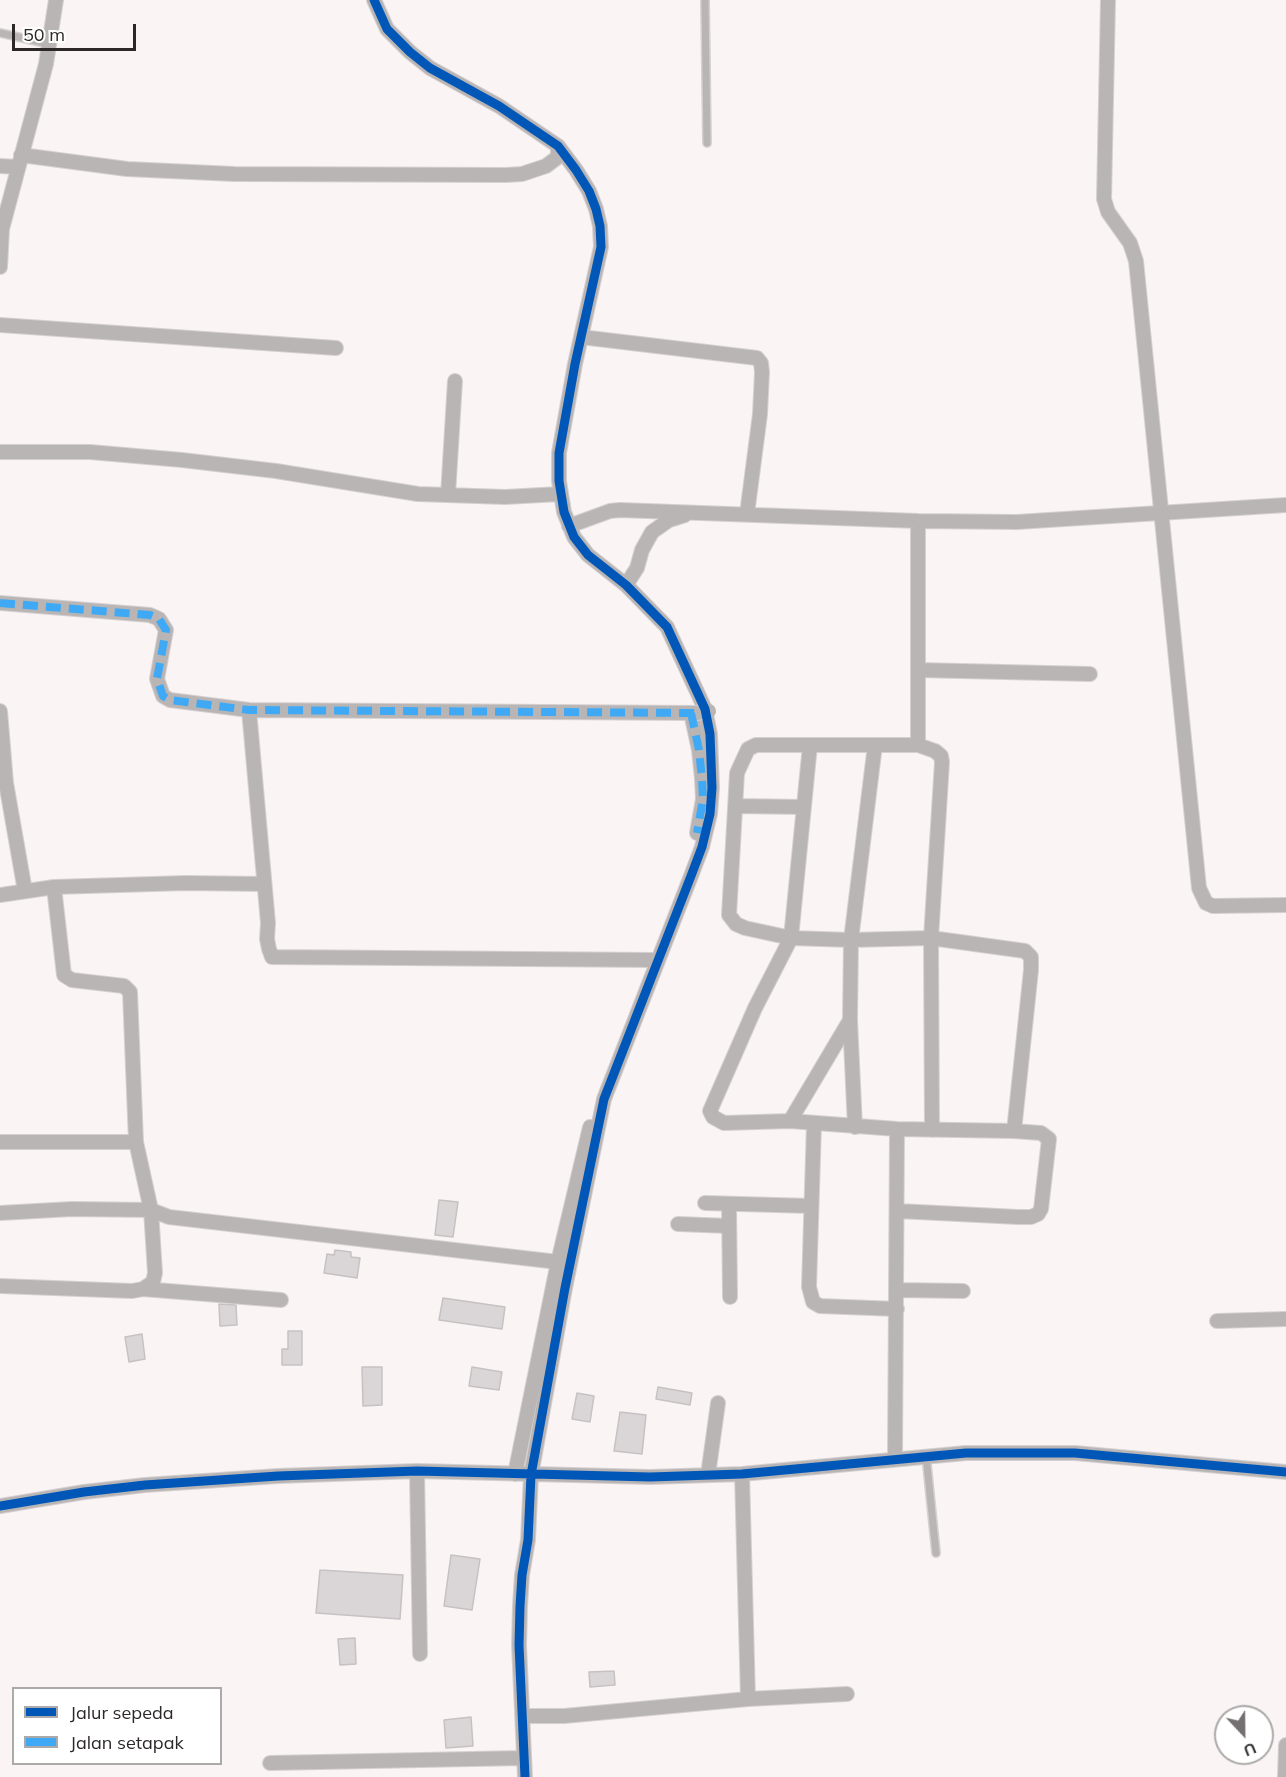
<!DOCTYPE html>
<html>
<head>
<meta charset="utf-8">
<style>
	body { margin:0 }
	#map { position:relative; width:1286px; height:1777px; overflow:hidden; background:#fbf4f5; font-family:Mulish,sans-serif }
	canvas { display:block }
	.legend { position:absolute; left:12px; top:1687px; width:210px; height:78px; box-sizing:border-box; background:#fff; border:2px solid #aba9a9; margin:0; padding:8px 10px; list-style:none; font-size:18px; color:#2c2828 }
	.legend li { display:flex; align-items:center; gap:12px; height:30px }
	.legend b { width:30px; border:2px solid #aba9a9 }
	.north { position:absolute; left:1214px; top:1705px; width:60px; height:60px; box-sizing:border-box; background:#fff; border:2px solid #aba9a9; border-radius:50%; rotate:158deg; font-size:16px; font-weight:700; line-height:24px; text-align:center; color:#2c2828 }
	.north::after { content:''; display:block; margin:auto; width:21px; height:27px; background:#746f70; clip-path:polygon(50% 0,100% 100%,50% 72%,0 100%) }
	.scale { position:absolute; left:12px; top:24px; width:124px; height:27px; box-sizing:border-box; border:3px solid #2c2828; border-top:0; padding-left:8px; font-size:18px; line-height:21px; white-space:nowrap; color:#2c2828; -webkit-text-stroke:4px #fff; paint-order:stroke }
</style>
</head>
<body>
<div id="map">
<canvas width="1286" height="1777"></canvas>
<ul class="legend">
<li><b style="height:8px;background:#0057b8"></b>Jalur sepeda</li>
<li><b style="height:8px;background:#3fa9f5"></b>Jalan setapak</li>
</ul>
<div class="north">U</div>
<div class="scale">50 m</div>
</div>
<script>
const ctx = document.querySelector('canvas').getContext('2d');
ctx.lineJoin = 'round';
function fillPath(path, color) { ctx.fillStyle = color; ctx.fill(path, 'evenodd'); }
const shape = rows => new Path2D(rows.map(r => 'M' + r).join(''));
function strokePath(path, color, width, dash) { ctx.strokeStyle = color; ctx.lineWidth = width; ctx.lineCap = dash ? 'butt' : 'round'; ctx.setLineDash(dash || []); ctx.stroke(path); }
const building = shape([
	[439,1200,458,1202,453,1237,435,1235,439,1200],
	[335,1250,351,1252,351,1257,360,1258,357,1278,324,1273,327,1254,334,1255,335,1250],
	[443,1298,505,1307,502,1329,439,1320,443,1298],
	[219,1304,236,1305,237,1325,220,1326,219,1304],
	[288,1331,302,1331,302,1365,282,1365,282,1349,288,1349,288,1331],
	[142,1334,145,1359,129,1362,125,1337,142,1334],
	[362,1367,382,1367,382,1405,363,1406,362,1367],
	[472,1367,502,1372,499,1390,469,1386,472,1367],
	[658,1387,692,1393,690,1405,656,1399,658,1387],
	[577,1393,594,1396,590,1422,572,1419,577,1393],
	[620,1412,646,1415,642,1454,614,1451,620,1412],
	[451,1555,480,1559,472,1610,444,1606,451,1555],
	[320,1570,403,1575,400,1619,316,1613,320,1570],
	[355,1638,356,1664,340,1665,338,1639,355,1638],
	[614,1671,615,1685,590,1687,589,1672,614,1671],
	[471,1717,473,1746,446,1748,444,1720,471,1717]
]);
fillPath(building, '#dad5d7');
strokePath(building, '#c6c1c3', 1.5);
const service = shape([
	[705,0,707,143],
	[0,33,49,44],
	[926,1455,936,1553]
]);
const minor = shape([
	[374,0,387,29,410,52,430,68,499,106,558,146,576,170,589,191,596,209,600,226,601,247,575,364,559,453,559,481,564,512,574,537,588,555,626,585,667,627,705,709,710,734,712,788,710,814,702,847,691,876,604,1099,565,1288,531,1475,528,1540,522,1575,520,1606,519,1645,525,1777],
	[1108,0,1104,199,1108,212,1130,243,1136,261,1199,888,1206,903,1213,906,1286,905],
	[21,155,127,169,234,174,506,175,522,174,546,166,558,157,558,146],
	[0,166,17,167],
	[0,267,2,229,46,64,56,0],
	[0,325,336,348],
	[581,337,757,358,761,363,762,372,760,414,747,514],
	[0,452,90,452,182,460,276,471,418,494,505,497,560,494],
	[448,495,455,381],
	[918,521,918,745],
	[569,526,610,511,620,510,918,521,1017,522,1286,505],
	[626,585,637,568,642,550,652,532,669,520,685,515],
	[0,603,150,615,159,619,166,630,157,679,163,696,170,700,249,710,696,713],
	[918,670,1090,674],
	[249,710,268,923,267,939,269,949,272,957,652,960],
	[0,711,6,783,25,891],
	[691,713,699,750,702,779,703,799,697,833],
	[756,745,918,745,935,751,941,756,942,762,931,938,851,940,791,938,745,928,736,924,729,915,737,773,748,749,756,745],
	[810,745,791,938,755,1008,710,1111,713,1117,724,1123,790,1121,897,1129,1014,1131,1041,1133,1049,1139,1041,1209,1038,1214,1031,1217,1018,1217,898,1211],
	[735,806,804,807],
	[54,887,64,975,72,980,124,986,130,992,136,1142,151,1210,169,1217,558,1262],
	[0,895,54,887,186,883,264,884],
	[790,1121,850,1020],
	[814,1124,809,1287,813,1302,820,1306,897,1309],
	[855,1127,850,1020,851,940,875,745],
	[932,1130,931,938,1025,951,1031,957,1031,970,1014,1131],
	[0,1142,136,1142],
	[705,1203,811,1206],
	[729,1204,730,1297],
	[0,1213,72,1209,151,1210,155,1273,153,1282,143,1289,132,1291,0,1286],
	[678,1224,729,1226],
	[143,1289,281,1300],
	[897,1290,963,1291],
	[1217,1321,1286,1319],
	[895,1458,897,1129],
	[417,1471,420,1654],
	[515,1474,558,1262,590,1127],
	[742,1474,748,1699],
	[708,1475,718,1403],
	[0,1506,84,1492,145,1485,278,1476,417,1471,650,1477,742,1474,966,1453,1075,1453,1286,1472],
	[523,1716,564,1716,748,1699,847,1694],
	[270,1763,523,1758],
	[1285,1777,1286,1745]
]);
strokePath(service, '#d5d0d1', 10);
strokePath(minor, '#d5d0d1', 16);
strokePath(service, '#b9b5b4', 7);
strokePath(minor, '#b9b5b4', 14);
const minorBridge = shape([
	[696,713,709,711]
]);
strokePath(minorBridge, '#d5d0d1', 16, []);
strokePath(minorBridge, '#b9b5b4', 14);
strokePath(shape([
	[0,603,150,615,159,619,166,630,157,679,163,696,170,700,249,710,696,713],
	[691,713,699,750,702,779,703,799,697,833]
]), '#3fa9f5', 8, [15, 8]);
strokePath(shape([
	[374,0,387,29,410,52,430,68,499,106,558,146,576,170,589,191,596,209,600,226,601,247,575,364,559,453,559,481,564,512,574,537,588,555,626,585,667,627,705,709,710,734,712,788,710,814,702,847,691,876,604,1099,565,1288,531,1475,528,1540,522,1575,520,1606,519,1645,525,1777],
	[0,1506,84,1492,145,1485,278,1476,417,1471,650,1477,742,1474,966,1453,1075,1453,1286,1472]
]), '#0057b8', 9);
</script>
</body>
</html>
